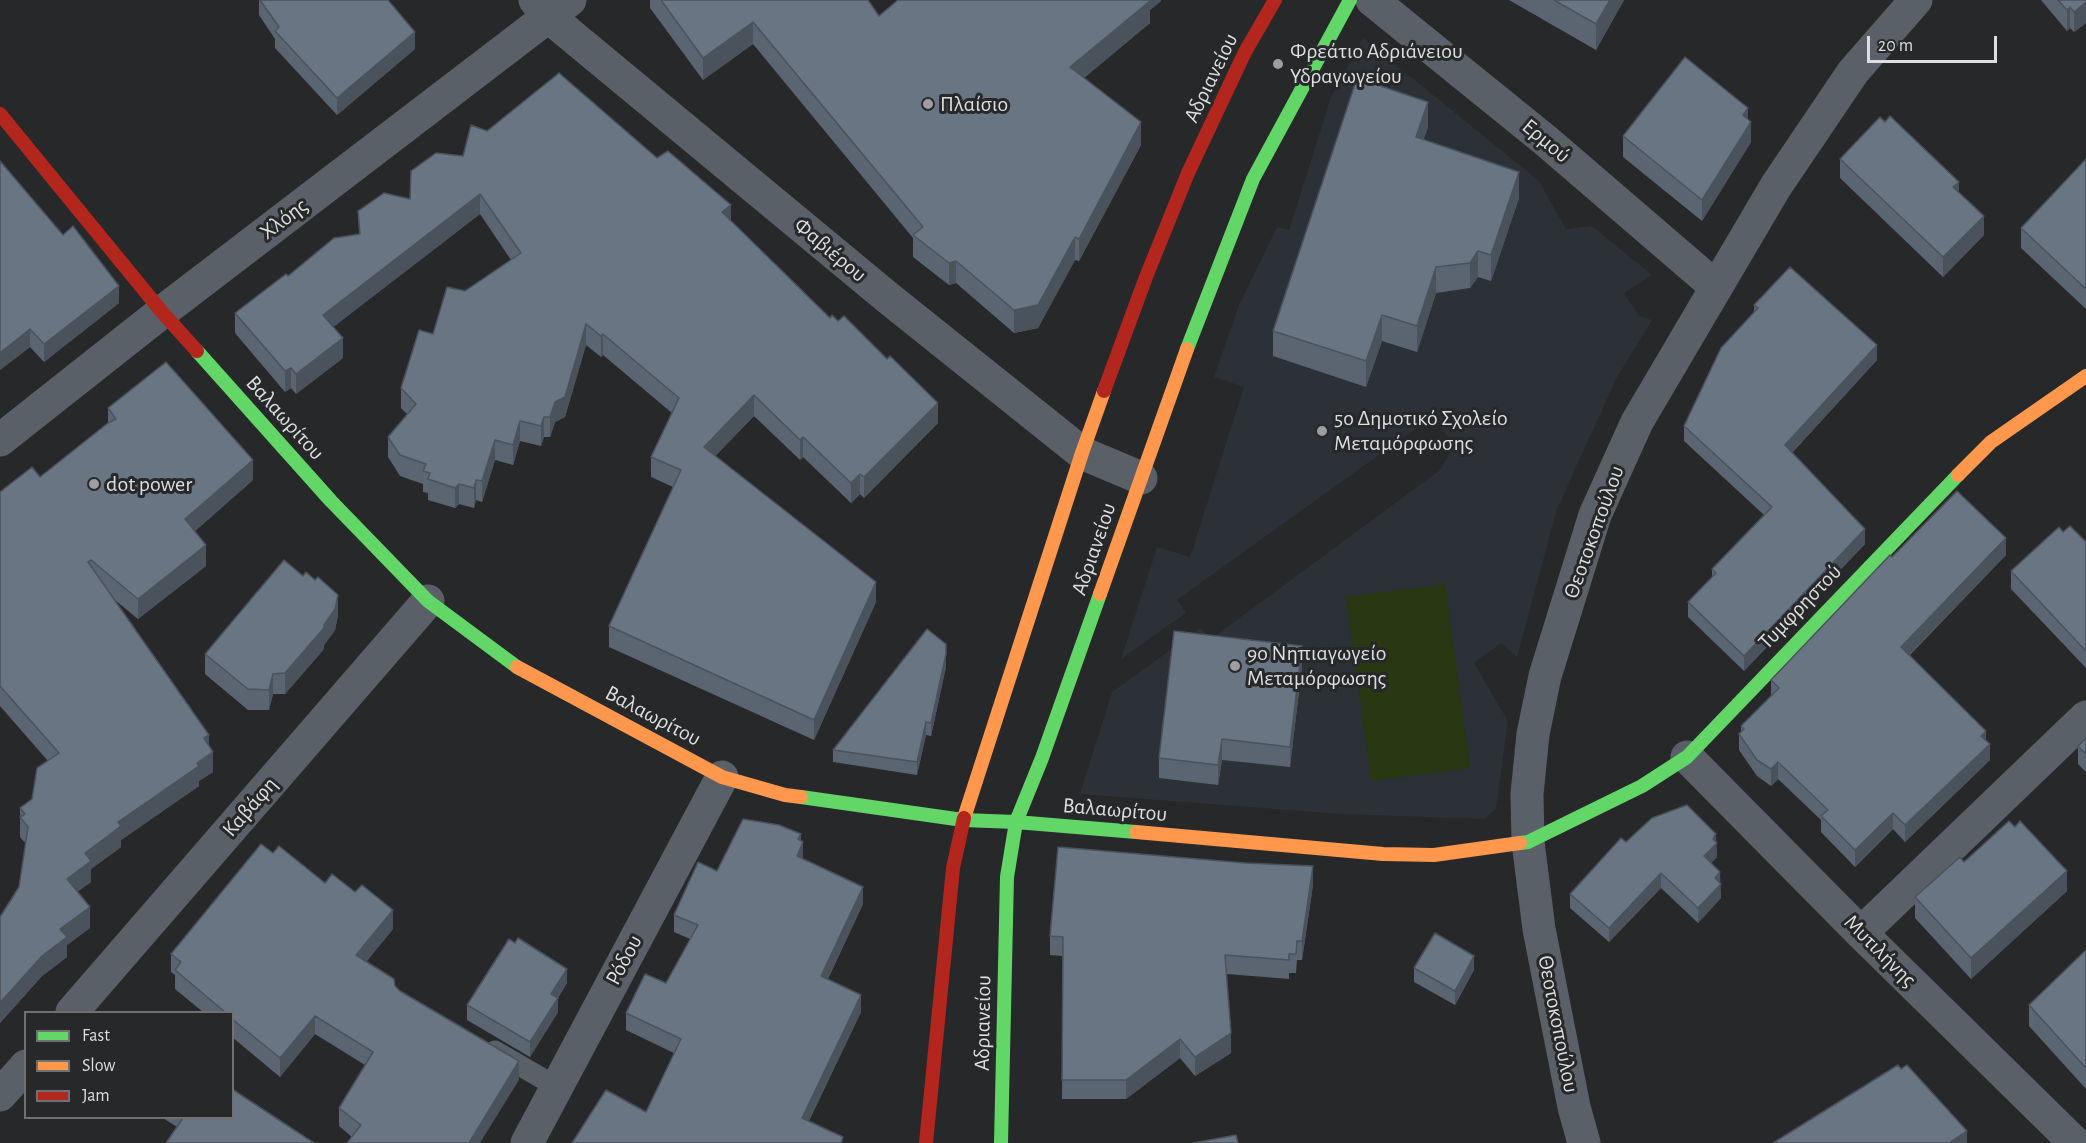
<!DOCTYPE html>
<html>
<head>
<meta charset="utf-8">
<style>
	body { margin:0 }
	#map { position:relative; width:2086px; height:1143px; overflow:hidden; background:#272829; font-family:"Alegreya Sans",sans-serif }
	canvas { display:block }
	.legend { position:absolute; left:24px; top:1011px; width:210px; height:108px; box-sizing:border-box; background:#26282a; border:2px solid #6f7173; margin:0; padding:8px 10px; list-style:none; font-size:18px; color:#dddee0 }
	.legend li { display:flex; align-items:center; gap:12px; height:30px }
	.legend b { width:30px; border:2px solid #6f7173 }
	.scale { position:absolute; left:1867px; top:36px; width:130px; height:27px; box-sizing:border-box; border:3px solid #dddee0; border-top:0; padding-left:8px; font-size:18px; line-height:21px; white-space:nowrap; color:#dddee0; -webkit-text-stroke:4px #26282a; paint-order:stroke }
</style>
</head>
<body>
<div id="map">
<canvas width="2086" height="1143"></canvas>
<ul class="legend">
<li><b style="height:8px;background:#63d668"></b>Fast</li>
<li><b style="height:8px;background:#ff974d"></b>Slow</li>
<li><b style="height:8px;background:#b3261e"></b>Jam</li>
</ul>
<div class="scale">20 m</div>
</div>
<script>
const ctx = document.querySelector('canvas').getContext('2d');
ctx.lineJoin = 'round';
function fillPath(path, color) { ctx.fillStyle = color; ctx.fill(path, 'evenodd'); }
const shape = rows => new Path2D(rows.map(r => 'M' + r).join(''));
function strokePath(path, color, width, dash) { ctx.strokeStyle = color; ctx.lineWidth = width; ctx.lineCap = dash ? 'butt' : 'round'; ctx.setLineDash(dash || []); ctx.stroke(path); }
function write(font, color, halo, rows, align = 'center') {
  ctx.font = font + ' "Alegreya Sans",sans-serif'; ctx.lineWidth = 6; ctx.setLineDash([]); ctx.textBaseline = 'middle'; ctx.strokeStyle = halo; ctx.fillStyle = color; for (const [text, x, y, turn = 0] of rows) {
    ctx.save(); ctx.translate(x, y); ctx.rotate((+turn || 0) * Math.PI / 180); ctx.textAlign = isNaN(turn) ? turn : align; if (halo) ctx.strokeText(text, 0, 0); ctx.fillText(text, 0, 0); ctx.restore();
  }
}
fillPath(shape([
	[1363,38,1539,181,1566,229,1592,226,1652,275,1624,293,1639,316,1652,320,1616,379,1557,509,1517,657,1501,643,1474,663,1508,721,1496,808,1485,819,1341,814,1080,794,1112,692,1201,628,1211,639,1440,470,1454,446,1433,416,1177,600,1186,613,1121,659,1157,547,1190,557,1244,387,1214,377,1239,305,1277,227,1289,230,1331,97]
]), '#2b3137');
fillPath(shape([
	[1445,584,1470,768,1371,781,1346,597]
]), '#273813');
strokePath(shape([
	[495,1051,557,1087]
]), '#5a6068', 21);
strokePath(shape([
	[535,0,549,17,887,297,1082,453,1141,478],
	[1372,0,1545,140,1716,287],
	[0,440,162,312,570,0],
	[1687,757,1861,933,2075,1143],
	[1861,933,2086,717],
	[72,1012,428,601],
	[0,1095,26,1066],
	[527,1143,722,777],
	[1584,1143,1574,1107,1539,929,1528,842,1527,794,1533,734,1545,676,1595,515,1637,422,1776,186,1853,72,1916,0]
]), '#5a6068', 33);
strokePath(shape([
	[1187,349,1253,179,1350,0],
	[197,351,331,501,428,601,517,667],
	[801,797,963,820,1016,822,1136,832],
	[1520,843,1528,842,1642,786,1687,757,1958,475],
	[1001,1143,1007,877,1016,822,1042,758,1100,594]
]), '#63d668', 14);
strokePath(shape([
	[1958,475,1991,442,2086,376],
	[1100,594,1187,349],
	[517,667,722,777,785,795,801,797],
	[964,818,1082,453,1104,391],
	[1136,832,1383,854,1434,855,1520,843]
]), '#ff974d', 14);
strokePath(shape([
	[0,114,162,312,197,351],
	[1104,391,1146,277,1188,173,1245,52,1275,0],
	[926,1143,953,868,964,818]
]), '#b3261e', 14);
fillPath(shape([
	[259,0,388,0,415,49,337,115,275,48,275,39,259,15],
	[650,0,868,0,879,16,1161,0,1161,1,1150,10,1150,23,1084,78,1141,145,1079,261,1075,260,1038,328,1014,333,956,283,949,285,913,257,913,238,753,44,703,80,650,8],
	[1509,0,1624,0,1596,50],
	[2041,0,2086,0,2086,23,2074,32,2070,28,2067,31],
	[1748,119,1751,142,1702,221,1623,157,1623,136],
	[1428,127,1423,140,1519,198,1491,281,1478,277,1470,288,1436,293,1417,352,1382,341,1366,387,1273,356,1273,331],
	[487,131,657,158,731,221,938,423,864,498,860,494,851,503,803,457,800,460,754,416,715,456,876,602,814,740,609,647,609,626,673,487,651,477,651,457,672,413,603,355,601,357,586,345,565,417,555,422,550,437,544,437,541,446,520,441,513,465,495,460,482,502,476,500,474,508,459,504,455,508,428,500,428,493,423,492,423,484,400,476,388,457,388,437,407,414,401,408,401,388,433,334,465,291,511,260,480,214,333,327,343,358,296,394,291,388,285,392,235,333,235,313,288,276,359,234,358,211,410,199,463,156],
	[1840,159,1959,192,1984,235,1943,277,1840,178],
	[2086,159,2086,309,2021,248,2021,228],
	[0,161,119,303,44,362,30,347,0,370],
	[1754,305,1877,360,1792,453,1865,544,1744,671,1688,617,1688,602,1712,577,1712,569,1764,515,1684,441,1684,426,1754,311],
	[108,408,253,480,195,531,206,566,138,619,115,600,209,746,213,772,199,781,199,786,121,840,121,847,91,869,91,882,77,892,90,928,67,945,67,957,42,976,0,1023,0,917,19,887,26,844,20,837,20,808,32,799,48,761,0,706,0,492,40,477,108,423],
	[2086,542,2086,668,2011,589,2011,571],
	[2006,555,1910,655,1986,741,1990,760,1905,842,1893,829,1855,867,1821,832,1821,820,1778,779,1771,786,1757,776,1739,750,1739,734,1741,731,1741,726,1771,696,1771,680,1892,557],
	[338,615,335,630,324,645,324,649,285,694,273,694,269,710,248,710,205,674,205,654],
	[1302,666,1290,767,1222,760,1218,785,1159,778,1159,758],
	[946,667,931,736,926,735,917,775,833,762,833,750],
	[2086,738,2086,772,2078,764,2078,746],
	[801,841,803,859,863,904,828,979,861,1012,809,1121,843,1143,646,1112,674,1053,626,1030,626,1013,666,983,690,939,674,932,674,915,717,871],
	[1626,842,1716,842,1717,857,1711,863,1720,883,1721,898,1698,923,1661,888,1609,942,1570,908,1570,894],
	[273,853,325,883,393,929,366,962,400,991,519,1080,352,1137,339,1126,339,1108,365,1065,315,1034,280,1077,232,1037,232,1012,203,1012,175,989,175,975,171,972,171,954],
	[1964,862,2067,891,1971,979,1915,918,1915,897],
	[1313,885,1302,960,1297,960,1296,973,1289,973,1289,979,1227,974,1231,1053,1195,1076,1180,1058,1126,1099,1062,1099,1063,956,1050,955,1050,936],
	[2086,950,2086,1089,2029,1026,2029,1005],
	[1414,968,1474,970,1455,1005,1414,982],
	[567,983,558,998,558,1012,530,1057,467,1020,467,1005],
	[163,1118,232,1118,177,1127]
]), '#5a6571');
fillPath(shape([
	[1143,0,1161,0,1161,1,1150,10,1150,23,1070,89,1070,67],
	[1610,0,1624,0,1596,50,1596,24],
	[2086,2,2086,23,2074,32,2074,12],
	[2070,7,2070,28,2067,31,2067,10],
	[753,22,753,44,703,80,703,58],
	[415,32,415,49,337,115,337,98],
	[1428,102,1428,127,1416,163,1416,137],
	[1748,108,1748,126,1751,122,1751,142,1702,221,1702,200,1743,115],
	[1141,122,1141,145,1079,261,1079,239],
	[1519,172,1519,198,1491,281,1491,255],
	[1959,182,1959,201,1953,187],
	[480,194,480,214,323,335,323,315],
	[731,205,731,226,722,212],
	[1984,216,1984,235,1943,277,1943,257],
	[1075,237,1075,260,1038,328,1014,333,1014,310],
	[1478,251,1478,277,1470,288,1470,263],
	[956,261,956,283,949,285,949,263],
	[1436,267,1436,293,1417,352,1417,326],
	[119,286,119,303,44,362,44,344],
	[1382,315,1382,341,1366,387,1366,361],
	[586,324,586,345,565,417,555,422,550,437,550,417,555,402],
	[30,329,30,347,0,370,0,353],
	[603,334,603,355,601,357,601,336],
	[343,338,343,358,296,394,296,374],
	[1877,345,1877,360,1785,460,1785,445],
	[291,368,291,388,285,392,285,371],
	[754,395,754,416,704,468,704,447],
	[938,403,938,423,864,498,864,477],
	[544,417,544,437,541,446,541,426],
	[520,421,520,441,513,465,513,445],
	[803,437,803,457,800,460,800,440],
	[495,440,495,460,482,502,482,481],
	[253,460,253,480,185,540,185,519],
	[860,474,860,494,851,503,851,483],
	[476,480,476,500,474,508,474,488],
	[459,484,459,504,455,508,455,488],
	[1865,529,1865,544,1744,671,1744,656],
	[2006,538,2006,555,1901,663,1901,647],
	[206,545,206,566,138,619,138,599],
	[876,582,876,602,814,740,814,720],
	[338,595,338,615,335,630,324,645,324,649,285,694,285,673,324,625],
	[1302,646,1302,666,1290,767,1290,747],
	[946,654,946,667,931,736,931,723],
	[273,674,273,694,269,710,269,690],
	[926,722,926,735,917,775,917,762],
	[1986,731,1986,747,1990,744,1990,760,1905,842,1905,825,1981,736],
	[209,735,209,754,213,752,213,772,199,781,199,786,121,840,121,847,91,869,91,882,67,899,67,879,85,853,118,822,197,763,204,738],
	[1222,739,1222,760,1218,785,1218,765],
	[1778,762,1778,779,1771,786,1771,769],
	[1893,813,1893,829,1855,867,1855,850],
	[801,834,801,848,803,842,803,859,797,873,798,839],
	[1716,834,1717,857,1704,871,1704,856],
	[1313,866,1313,885,1302,960,1302,941],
	[2067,871,2067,891,1971,979,1971,958],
	[1720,872,1721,898,1698,923,1698,908,1715,878],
	[1661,873,1661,888,1609,942,1609,928],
	[863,887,863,904,821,993,821,976],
	[90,907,90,928,67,945,67,957,42,976,0,1023,0,1003,60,929],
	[393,910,393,929,356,974,356,955],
	[1474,956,1474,970,1455,1005,1455,991],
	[567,969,567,983,551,1008,551,994],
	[861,995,861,1012,802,1135,802,1118],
	[558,998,558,1012,530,1057,530,1042],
	[315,1016,315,1034,280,1077,280,1058],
	[1231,1033,1231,1053,1195,1076,1195,1057],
	[1180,1039,1180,1058,1126,1099,1126,1080],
	[519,1061,519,1080,480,1143,469,1143],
	[1967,1131,1967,1143,1949,1143]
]), '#4a525c');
const building = shape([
	[260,0,388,0,415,32,337,98,275,31,279,27,260,0],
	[661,0,868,0,879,16,898,0,1150,0,1150,1,1070,67,1141,122,1079,239,1075,237,1038,305,1014,310,956,261,949,263,913,235,923,227,753,22,703,58,661,0],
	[1554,0,1610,0,1596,24,1554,0],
	[2058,0,2086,0,2086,2,2074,12,2070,7,2067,10,2058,0],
	[1685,57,1748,108,1743,115,1751,122,1702,200,1623,136,1685,57],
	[559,73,657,158,668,151,731,205,722,212,830,318,832,315,838,321,844,316,887,359,890,356,938,403,864,477,860,474,851,483,803,437,800,440,754,395,704,447,876,582,814,720,609,626,681,470,651,457,679,398,603,334,601,336,586,324,565,397,555,402,550,417,544,417,541,426,520,421,513,445,495,440,482,481,476,480,474,488,459,484,455,488,428,479,430,473,423,471,426,464,400,455,388,437,416,404,401,388,419,330,433,334,447,287,465,291,521,253,480,194,323,315,343,338,296,374,291,368,285,371,235,313,286,274,288,276,334,238,360,234,358,211,384,193,410,199,411,171,436,153,463,156,471,125,487,131,559,73],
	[1357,78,1428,102,1416,137,1519,172,1491,255,1478,251,1470,263,1436,267,1417,326,1382,315,1366,361,1273,331,1357,78],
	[1890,116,1959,182,1953,187,1984,216,1943,257,1840,159,1880,117,1885,122,1890,116],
	[2086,159,2086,289,2021,228,2086,159],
	[0,161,63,235,73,226,119,286,44,344,30,329,0,353,0,161],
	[1790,267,1877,345,1785,445,1865,529,1744,656,1688,602,1716,573,1712,569,1772,507,1684,426,1721,348,1758,308,1754,305,1790,267],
	[166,362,253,460,185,519,206,545,138,599,91,560,88,562,209,735,204,738,213,752,197,763,199,766,118,822,121,826,85,853,91,861,67,879,90,907,60,929,67,937,42,956,0,1003,0,917,19,887,28,827,20,817,25,814,20,808,32,799,37,768,59,753,0,686,0,492,32,467,40,477,108,423,116,419,108,408,166,362],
	[1957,491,2006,538,1901,647,1986,731,1981,736,1990,744,1905,825,1893,813,1855,850,1821,816,1828,810,1778,762,1771,769,1757,760,1739,734,1744,729,1741,726,1779,688,1771,680,1890,555,1892,557,1957,491],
	[2070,526,2086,542,2086,651,2011,571,2059,527,2063,532,2070,526],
	[284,560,303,576,306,572,315,580,318,577,338,595,335,609,324,625,324,628,285,673,273,674,269,690,248,689,205,654,284,560],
	[927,629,946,644,946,654,931,723,926,722,917,762,833,750,927,629],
	[1174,631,1302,646,1290,747,1222,739,1218,765,1159,758,1174,631],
	[2086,738,2086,754,2078,746,2086,738],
	[1687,805,1716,834,1713,839,1717,843,1704,856,1720,872,1715,878,1721,884,1698,908,1661,873,1609,928,1570,894,1621,838,1626,842,1652,818,1687,805],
	[743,819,779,825,801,834,798,839,803,842,797,856,863,887,821,976,861,995,802,1118,843,1137,841,1143,572,1143,606,1090,646,1112,681,1039,626,1013,645,974,666,983,698,925,674,915,698,862,717,871,743,819],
	[2009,821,2015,827,2020,821,2067,871,1971,958,1915,897,1960,857,1964,862,2009,821],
	[261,844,273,853,279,846,325,883,332,874,355,892,362,885,393,910,356,955,394,979,395,986,400,991,519,1061,469,1143,347,1143,361,1125,339,1108,373,1052,315,1016,280,1058,232,1019,232,1012,225,1012,175,970,181,962,171,954,261,844],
	[1058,847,1245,863,1313,866,1302,941,1297,941,1296,954,1289,954,1289,960,1225,955,1231,1033,1195,1057,1180,1039,1126,1080,1062,1080,1063,937,1050,936,1058,847],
	[1435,933,1474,956,1455,991,1414,968,1435,933],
	[518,938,567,969,551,994,558,998,530,1042,467,1005,509,939,515,943,518,938],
	[2086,950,2086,1068,2029,1005,2086,950],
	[1898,1065,1901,1069,1907,1065,1967,1131,1949,1143,1773,1143,1898,1065],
	[232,1089,314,1143,166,1143,183,1118,232,1118,232,1089],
	[1236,1135,1238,1143,1193,1143,1236,1135]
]);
fillPath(building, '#697583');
strokePath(building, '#4a525c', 1.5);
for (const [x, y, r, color] of [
	[1278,64,6,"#9d9ea0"],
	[928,104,6,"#9d9ea0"],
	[1322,431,6,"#9d9ea0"],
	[94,484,6,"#9d9ea0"],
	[1235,666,6,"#9d9ea0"]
]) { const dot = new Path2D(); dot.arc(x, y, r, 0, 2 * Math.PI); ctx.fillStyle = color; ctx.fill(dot); strokePath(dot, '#26282a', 2); }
write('22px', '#dddee0', '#26282a', [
	["Φρεάτιο Αδριάνειου",1290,51],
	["Υδραγωγείου",1290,76],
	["Πλαίσιο",940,104],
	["5ο Δημοτικό Σχολείο",1334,418],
	["Μεταμόρφωσης",1334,443],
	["dot power",106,484],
	["9ο Νηπιαγωγείο",1247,653],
	["Μεταμόρφωσης",1247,678]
], 'left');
write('22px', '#dddee0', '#26282a', [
	["Αδριανείου",1211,78,-64],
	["Ερμού",1546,141,40],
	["Χλόης",284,219,-37],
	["Φαβιέρου",830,250,40],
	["Βαλαωρίτου",285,418,48],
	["Θεοτοκοπούλου",1594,532,-70],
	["Αδριανείου",1094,549,-71],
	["Τυμφρηστού",1800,607,-46],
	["Βαλαωρίτου",653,716,28],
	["Καβάφη",250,807,-49],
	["Βαλαωρίτου",1115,810,5],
	["Μυτιλήνης",1880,951,45],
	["Ρόδου",624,960,-62],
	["Αδριανείου",983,1023,-89],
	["Θεοτοκοπούλου",1558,1024,79]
]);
</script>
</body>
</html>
